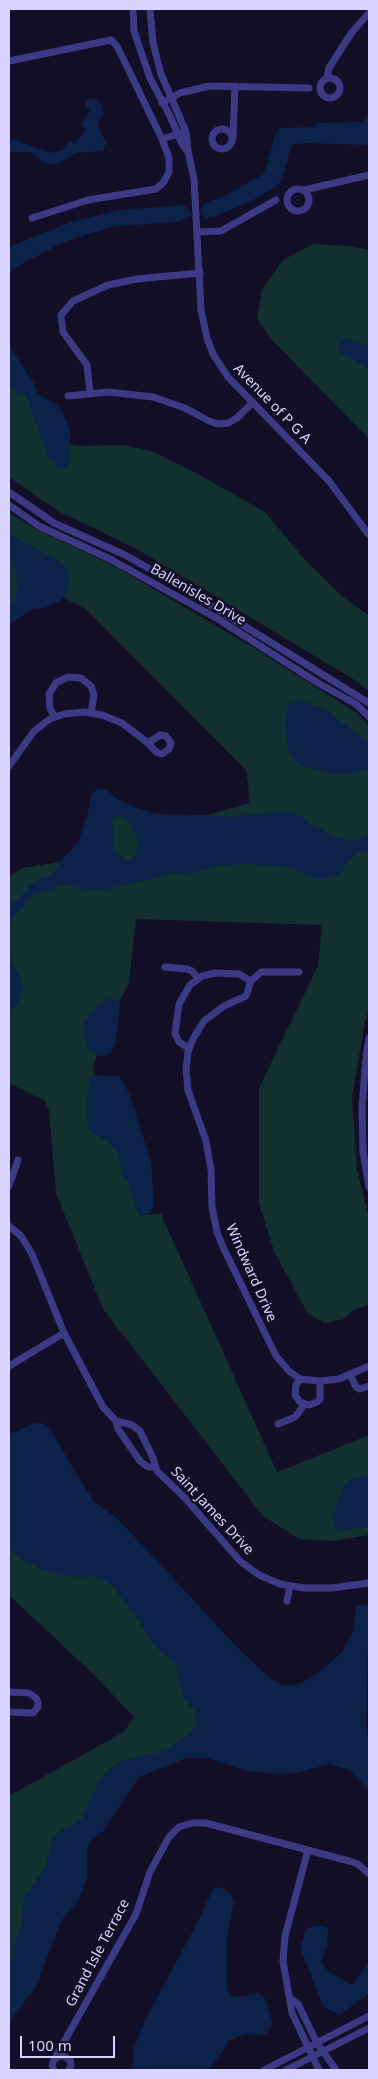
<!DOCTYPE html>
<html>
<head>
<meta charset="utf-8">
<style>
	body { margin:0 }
	#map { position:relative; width:378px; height:2079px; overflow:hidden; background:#130f26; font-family:"Noto Sans",sans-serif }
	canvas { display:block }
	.frame { position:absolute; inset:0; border:10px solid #d9d4ff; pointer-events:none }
	.scale { position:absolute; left:20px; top:2036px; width:95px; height:22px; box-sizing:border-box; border:2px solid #d9d4ff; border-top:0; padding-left:6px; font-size:15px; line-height:18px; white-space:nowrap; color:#d9d4ff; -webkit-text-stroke:4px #130f26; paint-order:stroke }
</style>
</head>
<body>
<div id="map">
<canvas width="378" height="2079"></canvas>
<div class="frame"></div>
<div class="scale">100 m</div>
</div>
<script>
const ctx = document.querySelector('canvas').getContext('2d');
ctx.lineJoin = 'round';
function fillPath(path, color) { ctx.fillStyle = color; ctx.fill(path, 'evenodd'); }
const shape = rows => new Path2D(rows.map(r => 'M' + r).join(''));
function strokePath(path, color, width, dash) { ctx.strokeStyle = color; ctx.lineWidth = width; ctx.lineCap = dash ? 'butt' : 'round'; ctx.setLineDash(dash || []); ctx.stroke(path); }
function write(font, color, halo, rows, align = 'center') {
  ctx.font = font + ' "Noto Sans",sans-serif'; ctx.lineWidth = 4.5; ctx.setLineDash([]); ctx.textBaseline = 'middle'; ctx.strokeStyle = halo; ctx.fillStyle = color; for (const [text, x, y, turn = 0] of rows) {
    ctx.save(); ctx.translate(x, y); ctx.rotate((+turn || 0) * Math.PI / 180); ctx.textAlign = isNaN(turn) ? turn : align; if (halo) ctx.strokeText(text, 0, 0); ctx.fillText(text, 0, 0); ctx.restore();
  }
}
fillPath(shape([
	[313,244,349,246,369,250,369,439,273,341,257,319,262,290,283,260],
	[9,360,65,443,77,446,123,445,151,451,196,473,265,512,303,558,343,597,369,616,369,691,353,679,137,549,58,511,9,477],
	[9,513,38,530,116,567,254,648,357,713,369,726,369,1009,365,1022,352,1098,357,1170,369,1218,369,1305,355,1309,344,1319,325,1323,308,1314,274,1251,259,1203,259,1088,318,966,322,925,136,919,129,983,103,1033,93,1068,107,1126,146,1215,161,1214,277,1472,369,1435,369,1535,335,1541,299,1539,263,1516,103,1309,56,1193,49,1110,45,1101,9,1083,9,877,22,868,71,860,118,811,186,821,250,803,246,770,86,609,46,588,9,616],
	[9,1497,113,1572,305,1736,195,1742,131,1771,98,1811,9,1992,9,1796,124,1732,134,1717,93,1674,9,1595]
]), '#12302f');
fillPath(shape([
	[89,98,96,99,102,106,103,114,98,125,106,143,103,151,76,153,56,165,45,163,30,152,9,152,9,138,52,153,63,150,70,141,75,144,86,129,81,125,90,111,86,106,86,101],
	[369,115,369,145,304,143,292,145,281,181,276,187,253,200,214,217,207,218,202,214,201,207,207,202,225,196,263,174,267,165,275,135,280,128,314,127,318,123,358,122,363,121],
	[185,205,190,210,191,216,178,222,117,226,78,237,58,245,9,271,9,247,71,222,120,210],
	[347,338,359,343,369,344,369,369,339,352,339,343,342,339],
	[9,346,34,383,37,393,57,405,64,414,70,431,70,460,69,464,63,470,56,467,47,454,26,395,9,388],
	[9,535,62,562,69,571,69,578,68,591,60,601,47,607,31,610,9,624,9,607,15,598,18,589,14,565,9,556],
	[299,700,326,710,369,743,369,766,367,769,354,773,337,775,303,766,294,760,288,748,286,735,285,719,289,704],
	[99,788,107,790,116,798,136,808,158,814,203,815,227,817,287,811,304,818,309,823,333,836,346,841,360,840,369,834,369,851,361,851,351,858,339,875,324,879,307,876,291,867,244,864,217,866,199,872,171,874,103,890,83,889,70,885,63,885,32,896,26,900,24,906,9,923,9,907,28,889,28,886,37,880,52,875,64,857,78,843,89,809,91,794],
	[120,816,126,819,131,824,137,838,137,852,131,859,126,859,120,856,114,848,112,820,114,817],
	[9,955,21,979,23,989,18,1002,9,1012],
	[110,998,119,1002,120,1007,115,1045,110,1054,99,1056,94,1054,87,1046,83,1035,84,1022,97,1005],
	[94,1075,119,1076,129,1093,151,1161,154,1206,147,1215,140,1216,136,1209,127,1180,122,1175,119,1156,114,1147,89,1130,87,1123,87,1094,91,1079],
	[36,1423,42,1423,48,1426,94,1502,118,1519,238,1648,270,1678,284,1686,302,1683,324,1668,341,1653,354,1629,356,1606,366,1604,369,1607,366,1726,369,1742,369,1791,350,1770,329,1764,297,1773,279,1774,247,1771,207,1758,186,1758,139,1777,103,1831,91,1841,87,1849,87,1878,79,1900,61,1921,36,1987,9,2022,9,1968,13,1959,13,1947,21,1927,24,1898,46,1865,51,1843,57,1833,81,1820,100,1779,108,1770,121,1761,165,1751,192,1732,196,1725,195,1711,185,1701,182,1694,176,1664,156,1648,128,1605,119,1595,112,1584,94,1576,81,1577,65,1576,43,1570,15,1556,9,1544,9,1434],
	[369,1476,369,1527,342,1530,335,1527,332,1518,344,1485,349,1480],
	[220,1887,229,1892,234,1901,227,1939,227,1988,230,1995,237,1997,258,1993,265,1998,272,2022,269,2031,266,2035,245,2034,228,2041,225,2048,208,2070,132,2070,134,2048,145,2020,197,1923,213,1889],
	[312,1926,326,1926,328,1929,327,1946,321,1961,327,1970,349,1984,353,1984,369,1962,369,1994,339,2015,323,2006,300,1948,305,1931]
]), '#0c2248');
strokePath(shape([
	[133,9,134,31,150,78,170,116,182,144,187,151],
	[150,9,153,43,161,74,186,132,188,151,194,179,201,310,207,338,213,354,228,377,329,481,369,535],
	[9,61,111,40,117,46,162,139,169,158,169,172,163,183,156,189,88,200,32,218],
	[327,78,329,68,352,32,369,13],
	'320 88a10 10 0 1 1 20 0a10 10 0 1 1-20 0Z',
	[162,103,180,93,209,86,309,88],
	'212 139a10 10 0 1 1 20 0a10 10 0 1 1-20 0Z',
	[233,138,235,86],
	[162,139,181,133],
	'287 200a11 11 0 1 1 22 0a11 11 0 1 1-22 0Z',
	[304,190,369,175],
	[198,232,221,231,276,200],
	[90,392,87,365,63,332,61,315,73,301,108,285,137,279,200,273],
	[68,396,108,392,153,397,185,408,209,421,218,424,228,423,237,418,253,402],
	[9,492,54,523,125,555,173,582,369,703],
	[9,505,39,526,110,559,218,619,318,683,356,704,369,717],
	[55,717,50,709,49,694,56,683,68,677,81,678,91,686,94,695,91,713],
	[160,735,166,736,171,743,169,749,162,754,156,752,148,743,160,735],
	[9,766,34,731,50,719,64,714,84,712,102,715,122,723,148,743],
	[165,967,187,969,192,971,198,978],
	[299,972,261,972,251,981,246,996,224,1006,204,1021,193,1039,188,1052,186,1069,188,1090,206,1141,211,1170,212,1207,217,1232,223,1247,276,1356,289,1371,300,1379,320,1381,339,1379,369,1366],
	[369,1038,366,1058,362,1107,363,1152,369,1187],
	[189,1048,179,1042,175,1034,179,1004,190,985,202,976,215,973,239,974,251,981],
	[9,1186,18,1160],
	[9,1226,21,1236,32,1254,64,1333,103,1407,116,1421,118,1429,140,1461,148,1467,155,1467],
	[9,1366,64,1333],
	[350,1374,356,1387,360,1389,369,1386],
	[300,1379,296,1385,295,1395,300,1402,309,1405,317,1402,320,1399,320,1381],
	[116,1421,132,1425,140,1431,153,1458,157,1471,184,1497,240,1561,259,1575,280,1584,304,1588,331,1588,369,1583],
	[278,1424,295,1417,304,1405],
	[287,1601,290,1586],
	[9,1692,29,1693,36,1698,38,1702,38,1707,33,1713,9,1712],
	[308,1850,285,1936,283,1961,292,2013,319,2070],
	[290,1998,298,2004,317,2043,336,2070],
	[56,2056,136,1914,150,1872,169,1837,179,1827,192,1823,206,1823,349,1861,358,1864,369,1874],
	[54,2070,52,2065,54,2059,62,2055,70,2060,71,2065,69,2070],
	[264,2070,369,2016],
	[286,2070,369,2028]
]), '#3d3a85', 7);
write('14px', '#d9d4ff', '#130f26', [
	["Avenue of P G A",272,404,46],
	["Ballenisles Drive",198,595,30],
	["Windward Drive",251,1273,66],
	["Saint James Drive",212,1511,47],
	["Grand Isle Terrace",98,1953,-62]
]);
</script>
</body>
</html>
